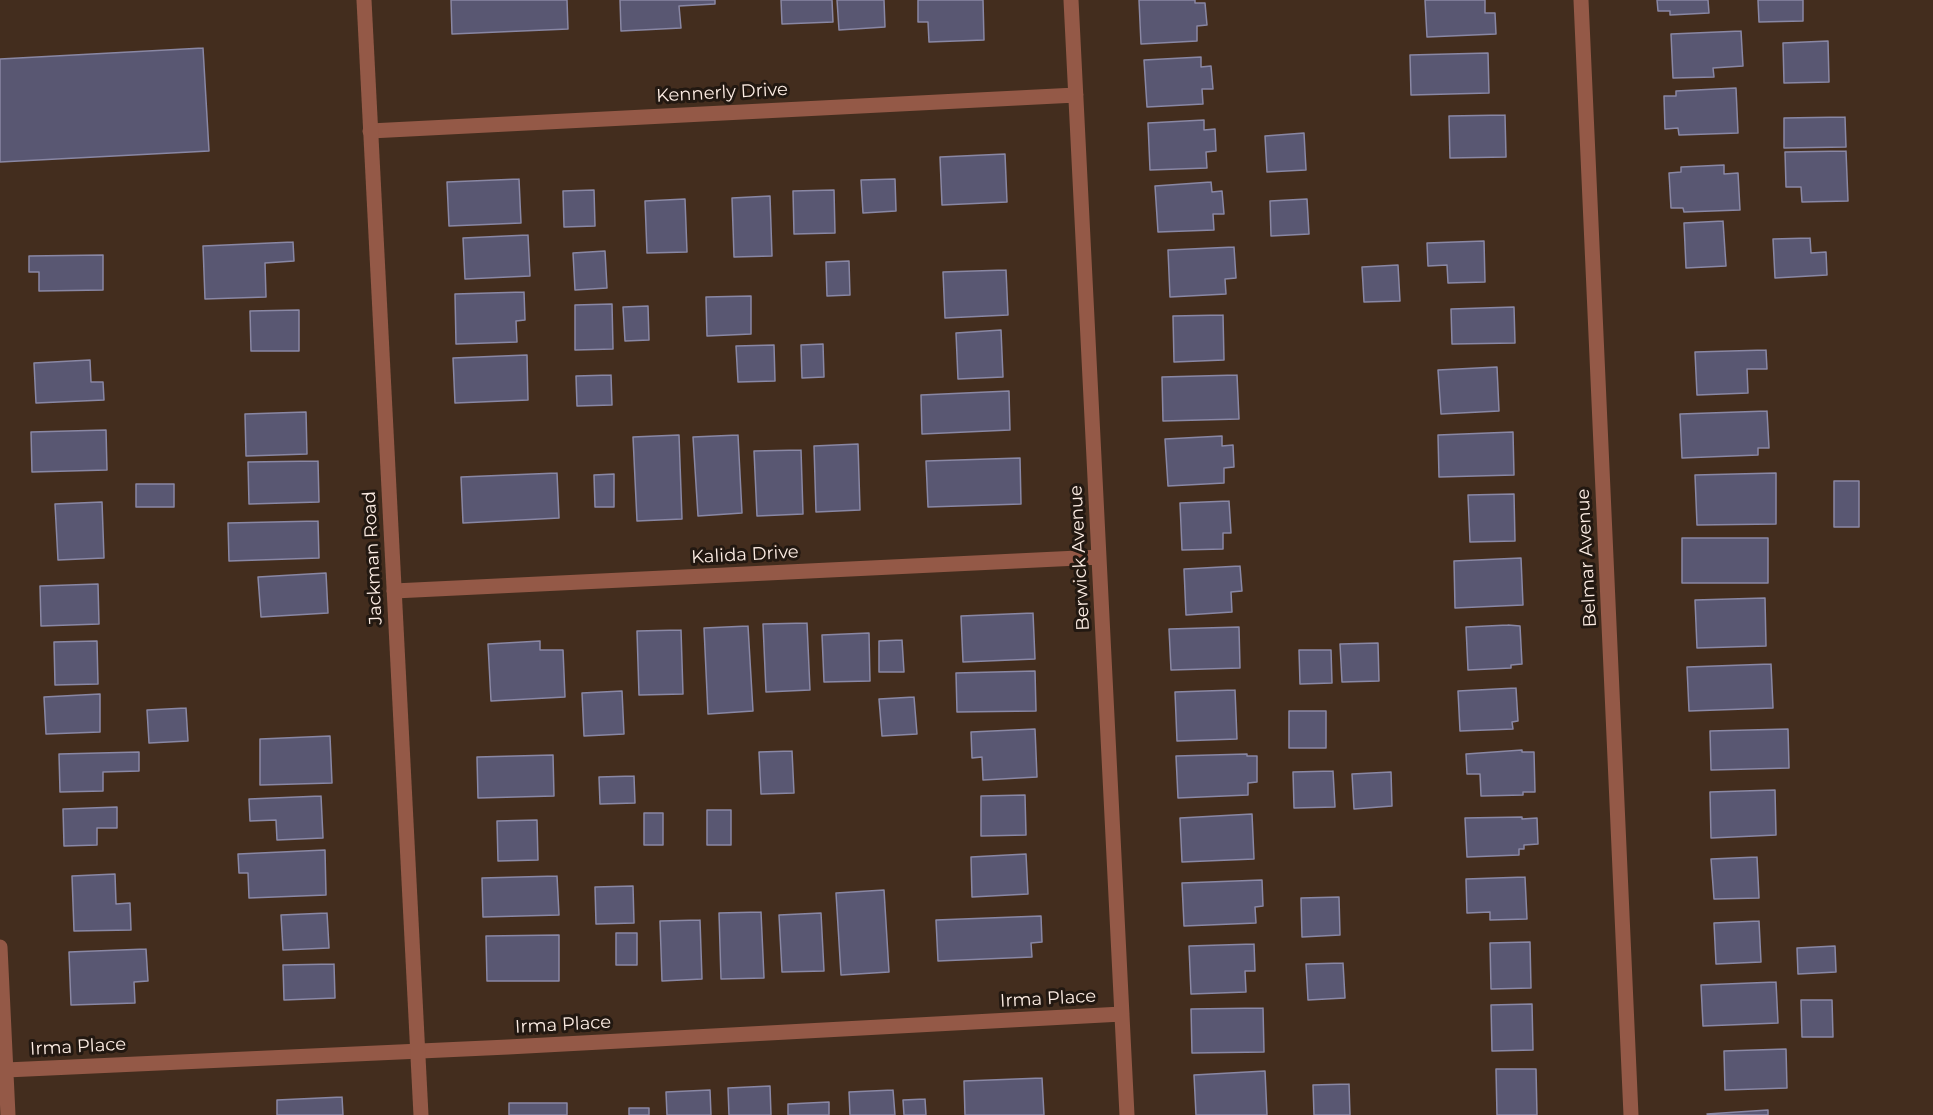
<!DOCTYPE html>
<html>
<head>
<meta charset="utf-8">
<style>
	body { margin:0 }
	canvas { display:block; background:#432d1e }
</style>
</head>
<body>
<canvas width="1933" height="1115"></canvas>
<script>
const ctx = document.querySelector('canvas').getContext('2d');
ctx.lineJoin = 'round';
function fillPath(path, color) { ctx.fillStyle = color; ctx.fill(path, 'evenodd'); }
const shape = rows => new Path2D(rows.map(r => 'M' + r).join(''));
function strokePath(path, color, width, dash) { ctx.strokeStyle = color; ctx.lineWidth = width; ctx.lineCap = dash ? 'butt' : 'round'; ctx.setLineDash(dash || []); ctx.stroke(path); }
function write(font, color, halo, rows, align = 'center') {
  ctx.font = font + ' Montserrat,sans-serif'; ctx.lineWidth = 6; ctx.setLineDash([]); ctx.textBaseline = 'middle'; ctx.strokeStyle = halo; ctx.fillStyle = color; for (const [text, x, y, turn = 0] of rows) {
    ctx.save(); ctx.translate(x, y); ctx.rotate((+turn || 0) * Math.PI / 180); ctx.textAlign = isNaN(turn) ? turn : align; if (halo) ctx.strokeText(text, 0, 0); ctx.fillText(text, 0, 0); ctx.restore();
  }
}
const building = shape([
	[451,0,567,0,568,29,452,34,451,0],
	[620,0,715,0,715,4,679,6,681,28,621,31,620,0],
	[781,0,832,0,833,22,782,24,781,0],
	[837,0,884,0,885,27,839,30,837,0],
	[918,0,983,0,984,40,929,42,928,22,918,22,918,0],
	[1139,0,1195,0,1195,3,1205,3,1207,25,1197,26,1197,41,1141,44,1139,0],
	[1425,0,1485,0,1485,13,1495,13,1496,34,1427,37,1425,0],
	[1657,0,1708,0,1709,13,1670,15,1670,11,1658,11,1657,0],
	[1758,0,1803,0,1803,21,1759,22,1758,0],
	[1741,31,1743,66,1713,68,1714,77,1673,78,1671,34,1741,31],
	[1828,41,1829,82,1784,83,1783,43,1828,41],
	[203,48,209,151,0,162,0,59,203,48],
	[1488,53,1489,93,1411,95,1410,55,1488,53],
	[1201,57,1201,67,1211,66,1213,89,1202,89,1203,104,1147,107,1144,60,1201,57],
	[1736,88,1738,133,1679,135,1678,128,1665,129,1664,96,1676,96,1676,91,1736,88],
	[1505,115,1506,157,1450,158,1449,116,1505,115],
	[1845,117,1846,147,1784,148,1784,118,1845,117],
	[1204,120,1204,130,1215,129,1216,151,1206,152,1207,168,1150,170,1148,123,1204,120],
	[1304,133,1306,170,1267,172,1265,136,1304,133],
	[1846,151,1848,201,1802,202,1801,187,1786,187,1785,152,1846,151],
	[1005,154,1007,202,942,205,940,157,1005,154],
	[1724,165,1724,174,1738,173,1740,210,1684,212,1683,208,1671,208,1669,173,1681,172,1681,167,1724,165],
	[519,179,521,223,449,226,447,182,519,179],
	[895,179,896,211,863,213,861,180,895,179],
	[1211,182,1212,192,1222,191,1224,214,1213,214,1214,230,1158,232,1155,186,1211,182],
	[594,190,595,226,564,227,563,191,594,190],
	[834,190,835,233,794,234,793,191,834,190],
	[770,196,772,256,734,257,732,198,770,196],
	[685,199,687,252,647,253,645,201,685,199],
	[1307,199,1309,234,1271,236,1270,201,1307,199],
	[1723,221,1726,266,1686,268,1684,223,1723,221],
	[528,235,530,276,465,279,463,238,528,235],
	[1810,238,1811,253,1826,252,1827,275,1775,278,1773,239,1810,238],
	[1484,241,1485,282,1448,283,1447,265,1428,266,1427,243,1484,241],
	[293,242,294,261,265,263,266,297,205,299,203,246,293,242],
	[1234,247,1236,278,1225,279,1226,294,1170,297,1168,250,1234,247],
	[605,251,607,288,575,290,573,253,605,251],
	[103,255,103,290,39,291,39,272,29,272,29,256,103,255],
	[849,261,850,295,827,296,826,262,849,261],
	[1398,265,1400,301,1364,302,1362,267,1398,265],
	[1006,270,1008,315,945,318,943,272,1006,270],
	[524,292,525,320,516,321,517,342,456,344,455,294,524,292],
	[751,296,751,334,707,336,706,297,751,296],
	[612,304,613,349,575,350,575,305,612,304],
	[648,306,649,340,625,341,623,307,648,306],
	[1514,307,1515,343,1452,344,1451,309,1514,307],
	[299,310,299,351,251,351,250,311,299,310],
	[1223,315,1224,360,1174,362,1173,316,1223,315],
	[1001,330,1003,377,958,379,956,333,1001,330],
	[823,344,824,377,802,378,801,345,823,344],
	[774,345,775,381,738,382,736,346,774,345],
	[1766,350,1767,369,1747,369,1748,393,1697,395,1695,352,1766,350],
	[527,355,528,400,455,403,453,358,527,355],
	[90,360,91,382,103,382,104,400,36,403,34,363,90,360],
	[1497,367,1499,411,1441,414,1438,370,1497,367],
	[611,375,612,405,577,406,576,376,611,375],
	[1237,375,1239,419,1163,421,1162,377,1237,375],
	[1009,391,1010,430,922,434,921,395,1009,391],
	[1767,411,1769,448,1758,448,1758,455,1682,458,1680,414,1767,411],
	[306,412,307,454,246,456,245,414,306,412],
	[106,430,107,470,32,472,31,432,106,430],
	[1513,432,1514,475,1439,477,1438,435,1513,432],
	[679,435,682,519,637,521,633,437,679,435],
	[738,435,742,513,698,516,693,437,738,435],
	[1222,436,1222,446,1233,445,1234,467,1224,468,1224,483,1168,486,1165,439,1222,436],
	[858,444,860,510,816,512,814,446,858,444],
	[801,450,803,514,757,516,754,451,801,450],
	[1020,458,1021,504,928,507,926,461,1020,458],
	[318,461,319,502,249,504,248,462,318,461],
	[557,473,559,518,463,523,461,477,557,473],
	[1776,473,1776,524,1697,525,1695,475,1776,473],
	[614,474,614,507,595,507,594,475,614,474],
	[1834,481,1859,481,1859,527,1834,527,1834,481],
	[136,484,174,484,174,507,136,507,136,484],
	[1514,494,1515,541,1470,542,1468,495,1514,494],
	[1229,501,1231,533,1223,533,1223,549,1182,550,1180,503,1229,501],
	[102,502,104,558,58,560,55,504,102,502],
	[318,521,319,558,229,561,228,523,318,521],
	[1682,538,1768,538,1768,583,1682,583,1682,538],
	[1521,558,1523,605,1455,608,1454,561,1521,558],
	[1240,566,1242,591,1231,592,1232,612,1186,615,1184,569,1240,566],
	[326,573,328,613,261,617,258,577,326,573],
	[98,584,99,624,41,626,40,586,98,584],
	[1765,598,1766,646,1697,648,1695,600,1765,598],
	[1033,613,1035,659,963,662,961,616,1033,613],
	[807,623,810,690,766,692,763,624,807,623],
	[1508,625,1520,626,1522,664,1511,665,1511,668,1468,670,1466,627,1508,625],
	[748,626,753,711,708,714,704,628,748,626],
	[1239,627,1240,668,1171,670,1169,629,1239,627],
	[681,630,683,694,639,695,637,631,681,630],
	[869,633,870,681,824,682,822,635,869,633],
	[902,640,904,672,879,672,879,641,902,640],
	[97,641,98,684,55,685,54,642,97,641],
	[540,641,540,650,563,650,565,697,491,701,488,644,540,641],
	[1378,643,1379,681,1342,682,1340,644,1378,643],
	[1299,650,1331,650,1332,683,1300,684,1299,650],
	[1771,664,1773,708,1689,711,1687,667,1771,664],
	[1035,671,1036,711,957,712,956,673,1035,671],
	[1516,688,1518,721,1512,722,1513,729,1460,731,1458,691,1516,688],
	[1235,690,1237,739,1177,741,1175,692,1235,690],
	[622,691,624,734,584,736,582,693,622,691],
	[100,694,100,732,46,734,44,697,100,694],
	[914,697,917,734,882,736,879,699,914,697],
	[186,708,188,741,149,743,147,710,186,708],
	[1289,711,1326,711,1326,748,1289,748,1289,711],
	[1035,729,1037,777,983,780,982,757,972,758,971,732,1035,729],
	[1788,729,1789,768,1711,770,1710,731,1788,729],
	[330,736,332,783,260,785,260,739,330,736],
	[1522,750,1522,752,1534,752,1535,792,1523,792,1523,795,1481,796,1480,774,1467,774,1466,754,1522,750],
	[792,751,794,793,761,794,759,752,792,751],
	[139,752,139,771,103,772,103,791,60,792,59,754,139,752],
	[1247,754,1247,756,1257,756,1257,782,1248,783,1248,795,1178,798,1176,756,1247,754],
	[553,755,554,796,478,798,477,757,553,755],
	[1333,771,1335,807,1294,808,1293,772,1333,771],
	[1391,772,1392,806,1354,809,1352,774,1391,772],
	[634,776,635,803,600,804,599,777,634,776],
	[1775,790,1776,835,1711,838,1710,792,1775,790],
	[1025,795,1026,835,981,836,981,796,1025,795],
	[321,796,323,838,277,840,276,820,250,821,249,799,321,796],
	[117,807,117,828,97,828,97,845,64,846,63,809,117,807],
	[707,810,731,810,731,845,707,845,707,810],
	[644,813,663,813,663,845,644,845,644,813],
	[1252,814,1254,859,1182,862,1180,818,1252,814],
	[1522,817,1522,819,1537,818,1538,844,1524,845,1524,849,1519,849,1519,855,1467,857,1465,818,1522,817],
	[537,820,538,860,498,861,497,821,537,820],
	[325,850,326,895,249,898,248,873,239,873,238,854,325,850],
	[1026,854,1028,894,972,897,971,857,1026,854],
	[1757,857,1759,898,1714,899,1711,859,1757,857],
	[115,874,116,904,130,903,131,930,74,931,72,876,115,874],
	[557,876,559,915,483,917,482,878,557,876],
	[1525,877,1527,919,1490,920,1490,912,1467,913,1466,879,1525,877],
	[1262,880,1263,906,1255,907,1256,923,1184,926,1182,883,1262,880],
	[633,886,634,923,596,924,595,887,633,886],
	[884,890,889,972,841,975,836,893,884,890],
	[1339,897,1340,935,1302,937,1301,898,1339,897],
	[761,912,764,978,721,979,719,913,761,912],
	[327,913,329,948,283,950,281,915,327,913],
	[821,913,824,971,782,972,779,915,821,913],
	[1041,916,1042,942,1031,943,1032,957,938,961,936,920,1041,916],
	[700,920,702,979,662,981,660,921,700,920],
	[1759,921,1761,962,1716,964,1714,923,1759,921],
	[616,933,637,933,637,965,616,965,616,933],
	[559,935,559,981,487,981,486,936,559,935],
	[1530,942,1531,988,1491,989,1490,943,1530,942],
	[1254,944,1255,971,1245,971,1246,992,1191,994,1189,946,1254,944],
	[1835,946,1836,972,1798,974,1797,948,1835,946],
	[146,949,148,981,134,982,135,1003,71,1005,69,952,146,949],
	[1343,963,1345,998,1308,1000,1306,964,1343,963],
	[334,964,335,998,284,1000,283,965,334,964],
	[1776,982,1778,1023,1703,1026,1701,985,1776,982],
	[1801,1000,1832,1000,1833,1037,1802,1037,1801,1000],
	[1532,1004,1533,1050,1492,1051,1491,1005,1532,1004],
	[1263,1008,1264,1052,1192,1053,1191,1009,1263,1008],
	[1786,1049,1787,1088,1725,1090,1724,1051,1786,1049],
	[1496,1069,1536,1069,1537,1115,1497,1115,1496,1069],
	[1265,1071,1267,1115,1196,1115,1194,1075,1265,1071],
	[1042,1078,1044,1115,965,1115,964,1081,1042,1078],
	[1349,1084,1350,1115,1314,1115,1313,1085,1349,1084],
	[770,1086,771,1115,729,1115,728,1088,770,1086],
	[710,1090,711,1115,667,1115,666,1092,710,1090],
	[893,1090,895,1115,850,1115,849,1092,893,1090],
	[342,1097,343,1115,277,1115,277,1100,342,1097],
	[925,1099,926,1115,904,1115,903,1100,925,1099],
	[829,1102,829,1115,788,1115,788,1104,829,1102],
	[509,1103,567,1103,567,1115,509,1115,509,1103],
	[629,1108,649,1108,649,1115,629,1115,629,1108],
	[1768,1110,1768,1115,1708,1115,1707,1114,1768,1110]
]);
fillPath(building, '#595772');
strokePath(building, '#8987a4', 1.5);
strokePath(shape([
	[1071,0,1127,1115],
	[1581,0,1631,1115],
	[370,131,1076,95],
	[394,591,1099,557],
	[0,947,8,1115],
	[6,1070,508,1047,1122,1014]
]), '#945947', 15);
strokePath(shape([
	[364,0,421,1115]
]), '#945947', 15);
write('18px', '#fcece3', '#221811', [
	["Kennerly Drive",722,93,-3],
	["Kalida Drive",745,555,-3],
	["Jackman Road",373,558,-93],
	["Berwick Avenue",1080,558,-93],
	["Belmar Avenue",1587,558,-93],
	["Irma Place",1048,999,-3],
	["Irma Place",563,1025,-3],
	["Irma Place",78,1047,-3]
]);
</script>
</body>
</html>
